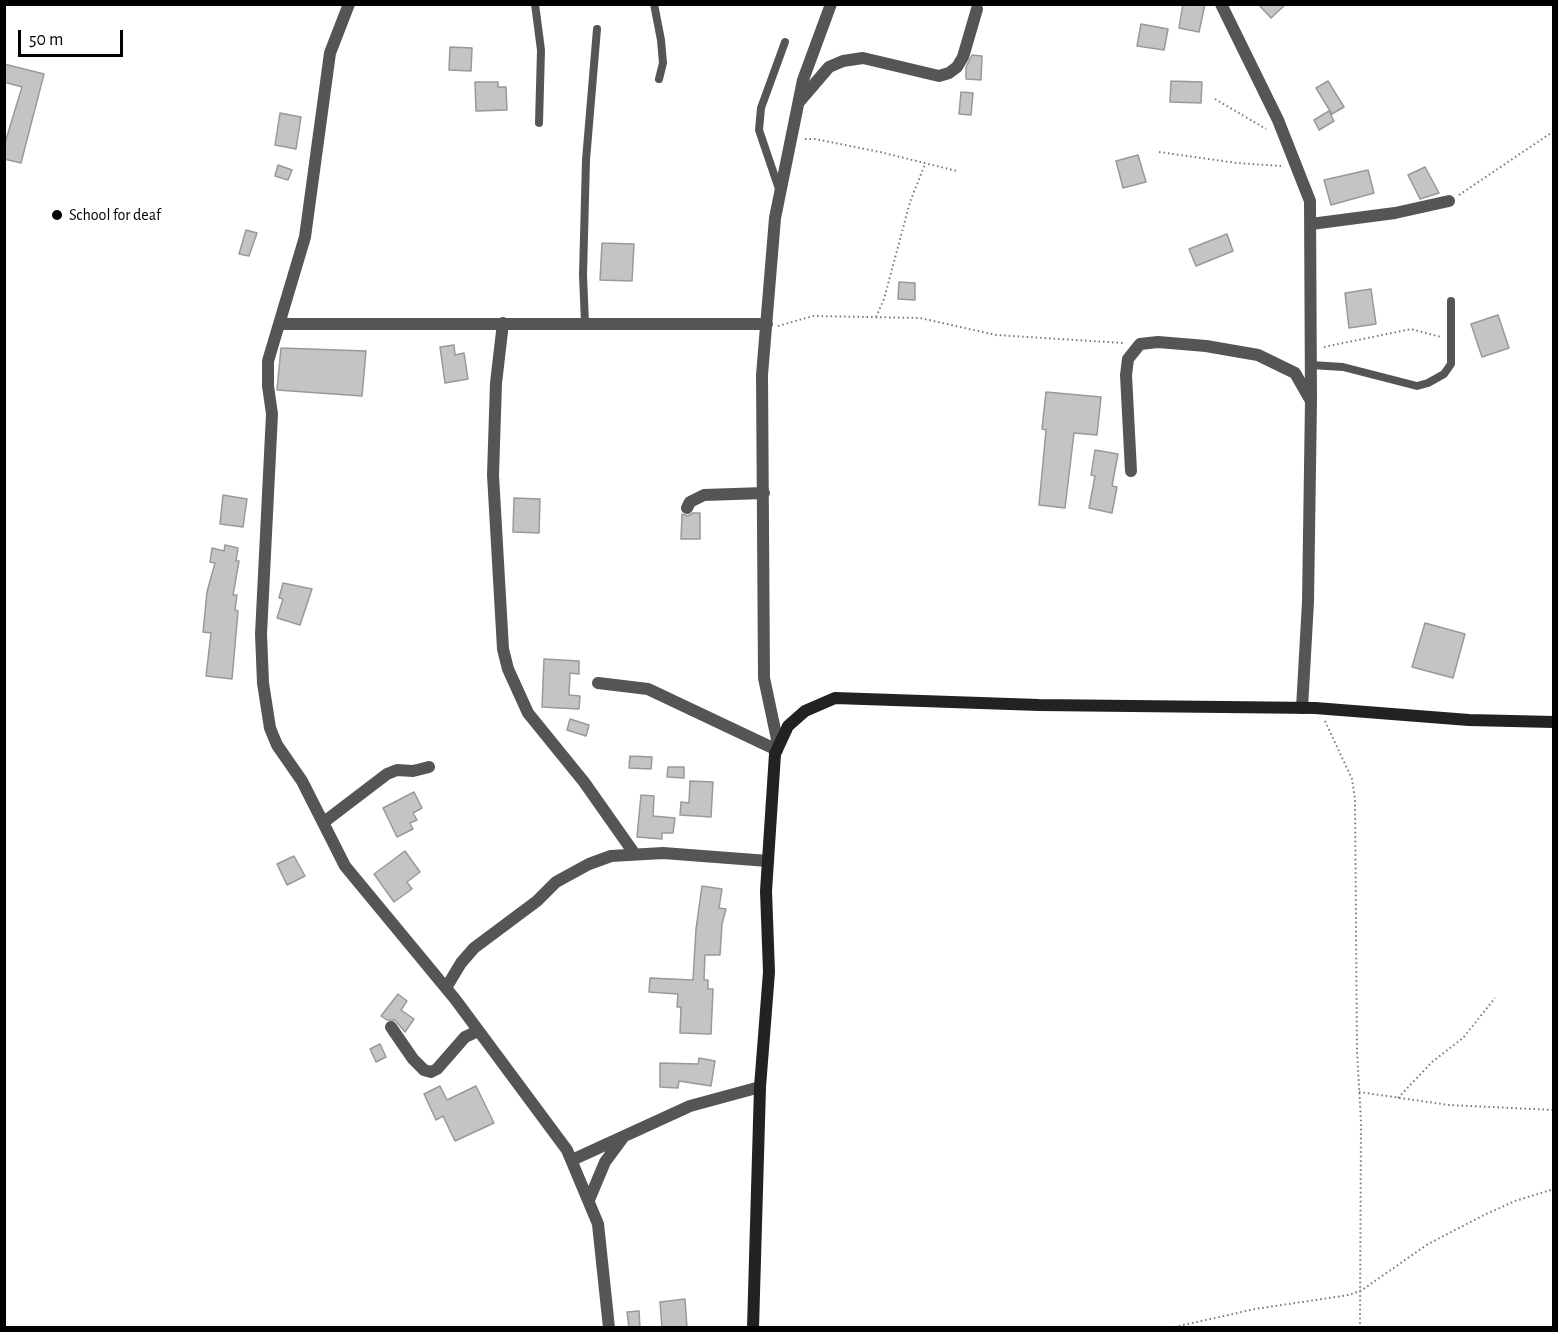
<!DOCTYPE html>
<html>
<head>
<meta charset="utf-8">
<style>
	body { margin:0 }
	#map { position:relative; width:1558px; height:1332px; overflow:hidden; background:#fff; font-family:"Alegreya Sans",sans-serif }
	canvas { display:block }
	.frame { position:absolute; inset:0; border:6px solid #000; pointer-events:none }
	.scale { position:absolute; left:18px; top:30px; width:105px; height:27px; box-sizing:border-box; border:3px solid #000; border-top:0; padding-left:8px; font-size:18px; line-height:21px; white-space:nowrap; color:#000; -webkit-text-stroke:4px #fff; paint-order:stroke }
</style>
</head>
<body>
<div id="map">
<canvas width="1558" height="1332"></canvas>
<div class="frame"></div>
<div class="scale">50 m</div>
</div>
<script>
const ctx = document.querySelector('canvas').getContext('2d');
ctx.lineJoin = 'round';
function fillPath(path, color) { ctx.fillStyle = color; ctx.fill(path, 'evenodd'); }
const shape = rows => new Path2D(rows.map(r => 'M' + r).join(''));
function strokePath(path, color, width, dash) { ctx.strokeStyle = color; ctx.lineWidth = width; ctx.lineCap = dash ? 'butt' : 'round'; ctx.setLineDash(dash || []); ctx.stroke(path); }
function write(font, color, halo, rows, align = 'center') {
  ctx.font = font + ' "Alegreya Sans",sans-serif'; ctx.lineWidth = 6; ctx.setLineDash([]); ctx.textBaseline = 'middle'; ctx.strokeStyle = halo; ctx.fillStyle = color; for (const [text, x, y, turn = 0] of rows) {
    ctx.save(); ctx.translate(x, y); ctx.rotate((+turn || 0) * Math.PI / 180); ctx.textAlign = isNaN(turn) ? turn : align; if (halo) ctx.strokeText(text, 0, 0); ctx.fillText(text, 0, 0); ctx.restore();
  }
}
const building = shape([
	[1183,4,1205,4,1199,32,1179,28,1183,4],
	[1258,4,1286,4,1271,18,1258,4],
	[1141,24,1168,29,1164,50,1137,46,1141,24],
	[450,47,472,48,471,71,449,70,450,47],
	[972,55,982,56,981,80,966,79,966,67,972,55],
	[4,64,44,74,21,163,4,159,4,146,22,87,4,82,4,64],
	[1171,81,1202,82,1201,103,1170,102,1171,81],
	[1328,81,1344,107,1332,114,1316,88,1328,81],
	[475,82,498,82,498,87,506,87,507,110,476,111,475,82],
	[961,92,973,93,971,115,959,114,961,92],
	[1329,111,1334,121,1319,130,1314,120,1329,111],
	[280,113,301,117,296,149,275,145,280,113],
	[1138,155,1146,182,1123,188,1116,161,1138,155],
	[278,165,292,170,288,180,275,176,278,165],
	[1425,167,1439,193,1420,199,1408,175,1425,167],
	[1368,170,1374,193,1331,205,1324,180,1368,170],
	[246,230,257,233,249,256,239,254,246,230],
	[1227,234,1233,251,1196,266,1189,249,1227,234],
	[602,243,634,244,632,281,600,280,602,243],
	[899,282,915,283,915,300,898,299,899,282],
	[1371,289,1376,324,1349,328,1345,293,1371,289],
	[1498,315,1509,348,1482,357,1471,324,1498,315],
	[454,345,455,355,464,353,468,379,445,383,440,347,454,345],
	[281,348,366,351,362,396,277,390,281,348],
	[1046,392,1101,397,1097,435,1074,433,1065,508,1039,505,1046,430,1042,429,1046,392],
	[1095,450,1118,454,1112,486,1117,487,1112,513,1089,508,1095,476,1091,475,1095,450],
	[223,495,247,499,243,527,220,524,223,495],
	[514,498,540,499,539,533,513,532,514,498],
	[693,513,700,513,700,539,681,539,682,514,688,516,693,513],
	[225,545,238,548,236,561,239,561,233,595,237,595,235,610,238,611,232,679,206,676,211,633,203,632,207,592,215,563,210,562,212,548,224,551,225,545],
	[283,583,312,589,300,625,277,618,283,599,279,598,283,583],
	[1425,623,1465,634,1453,678,1412,667,1425,623],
	[544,659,579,661,579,674,570,673,569,695,580,696,579,709,542,707,544,659],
	[570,719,589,725,586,736,567,730,570,719],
	[630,756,652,757,651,769,629,768,630,756],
	[668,767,684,767,684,778,667,777,668,767],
	[690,781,713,782,711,817,680,815,681,802,689,803,690,781],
	[414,792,422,808,413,813,417,820,410,823,413,829,397,837,383,808,414,792],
	[641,795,654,796,653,816,675,818,673,833,662,833,662,839,637,837,641,795],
	[405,851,420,872,407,882,412,889,394,902,374,874,405,851],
	[294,856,305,876,287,885,277,864,294,856],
	[702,886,722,889,719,908,726,909,722,924,720,955,705,955,704,980,708,980,708,989,713,989,711,1034,680,1033,681,1007,677,1007,678,994,649,992,650,978,693,980,696,929,702,886],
	[398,994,407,1001,401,1010,414,1019,405,1032,395,1020,387,1020,381,1016,398,994],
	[380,1044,386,1057,376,1062,370,1049,380,1044],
	[699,1058,715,1061,711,1086,679,1081,678,1088,660,1087,660,1063,698,1064,699,1058],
	[440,1086,447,1100,476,1086,494,1123,455,1141,443,1116,436,1120,424,1094,440,1086],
	[685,1299,687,1328,662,1328,660,1302,685,1299],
	[639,1311,640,1328,629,1328,627,1312,639,1311]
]);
fillPath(building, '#c4c4c4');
strokePath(building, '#999', 1.5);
strokePath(shape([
	[1215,99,1266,129],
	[805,139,815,139,880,152,957,171],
	[1159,152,1237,163,1281,166],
	[1459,195,1554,131],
	[876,317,884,299,910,202,925,164],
	[778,326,813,316,920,318,996,335,1123,343],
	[1324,347,1411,329,1441,337],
	[1325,721,1352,779,1355,799,1357,1051,1361,1122,1360,1328],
	[1359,1092,1449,1105,1554,1110],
	[1398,1098,1432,1062,1463,1038,1495,998],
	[1170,1328,1255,1309,1349,1295,1362,1290,1428,1244,1484,1215,1515,1201,1554,1189]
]), '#777', 2, [1.5, 3]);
strokePath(shape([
	[535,4,541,50,539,123],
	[654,4,661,40,663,63,659,79],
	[779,189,759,130,761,108,785,42],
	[585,323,583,275,586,160,597,29],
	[1311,365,1343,367,1417,386,1428,383,1444,374,1451,364,1451,301]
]), '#555', 8);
strokePath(shape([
	[349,4,330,53,305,237,268,361,268,386,272,414,261,634,263,683,270,728,277,745,302,781,345,866,455,999,567,1150,598,1224,609,1328],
	[1221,4,1278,120,1310,201,1311,401],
	[799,102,829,67,843,61,863,58,939,76,949,73,957,67,963,57,977,9],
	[1311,224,1395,213,1449,201],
	[503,323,496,383,493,475,503,649,508,669,528,713,584,782,634,853],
	[279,324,767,324],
	[1131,471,1126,375,1128,359,1140,344,1158,342,1206,346,1258,355,1295,373,1311,401,1308,602,1302,708],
	[687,508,690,502,704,495,764,493],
	[598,683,648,689,777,750],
	[778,744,764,678,762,375,775,218,803,80,831,4],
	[324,822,387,774,397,770,413,771,429,767],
	[446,988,461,963,474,948,537,901,556,882,589,864,611,856,663,853,768,861],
	[391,1027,413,1059,424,1070,431,1072,437,1069,465,1037,478,1031],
	[572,1160,690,1106,760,1087],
	[589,1200,605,1162,622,1139]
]), '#555', 12);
strokePath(shape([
	[753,1328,760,1087,769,972,766,891,775,754,788,726,805,711,835,698,1039,705,1315,708,1469,720,1554,722]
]), '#222', 12);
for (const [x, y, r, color] of [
	[57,215,6,"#000"]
]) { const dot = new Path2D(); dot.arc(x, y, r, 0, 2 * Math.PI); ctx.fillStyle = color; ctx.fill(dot); strokePath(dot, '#fff', 2); }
write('16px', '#000', '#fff', [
	["School for deaf",69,215]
], 'left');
</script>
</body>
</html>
